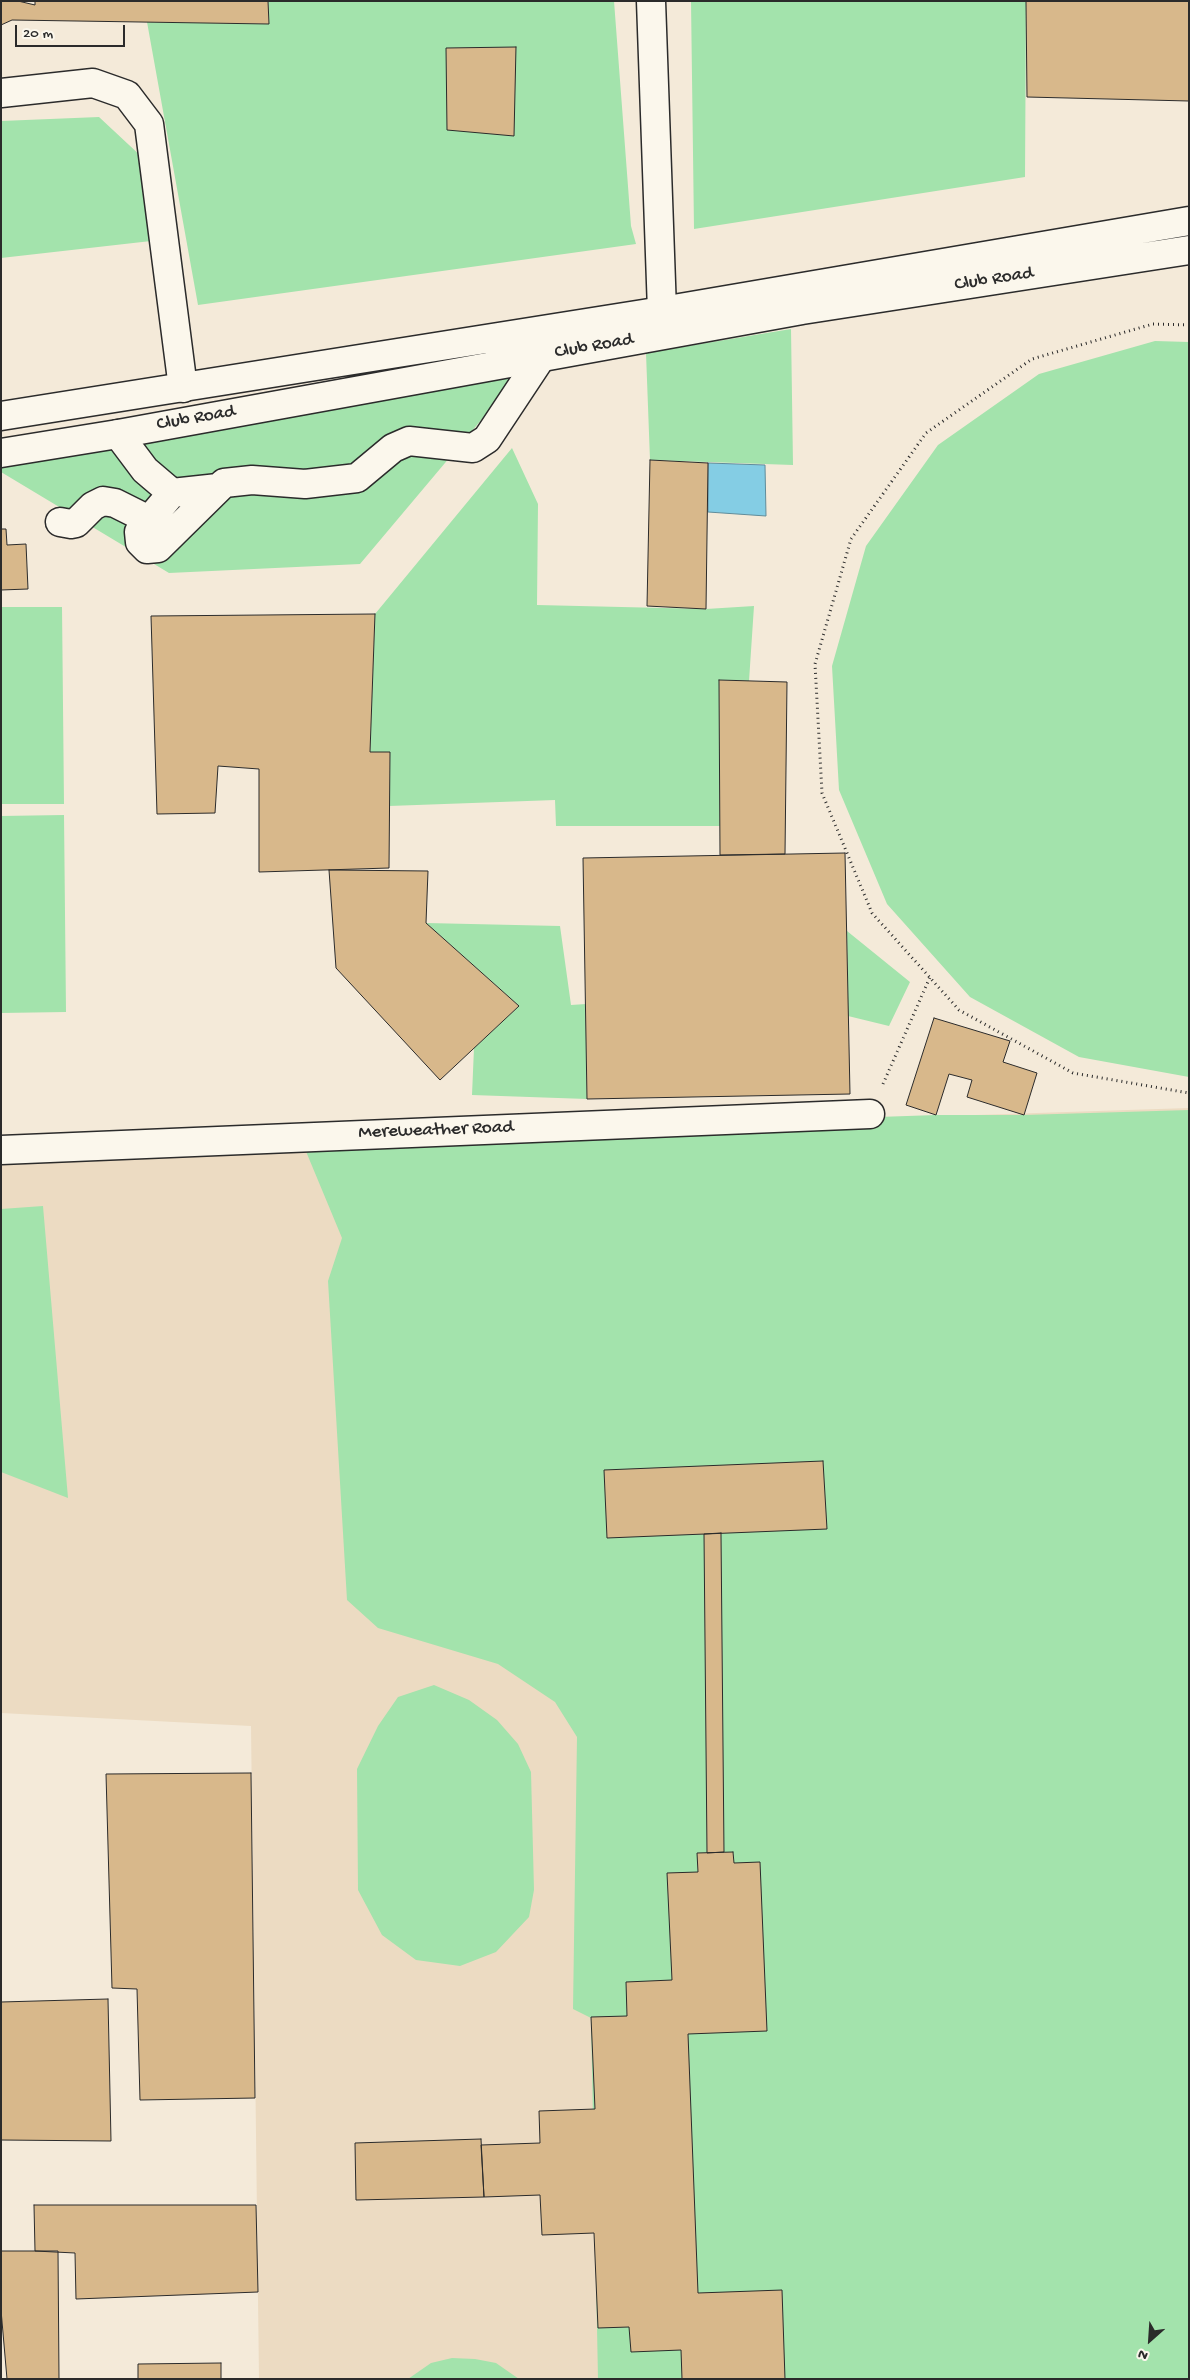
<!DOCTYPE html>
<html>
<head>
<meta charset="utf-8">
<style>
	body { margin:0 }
	#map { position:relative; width:1190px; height:2380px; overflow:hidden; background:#f4ead9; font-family:"Gochi Hand",sans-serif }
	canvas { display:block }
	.frame { position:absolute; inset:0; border:2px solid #2b2b2b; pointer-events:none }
	.north { position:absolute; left:1125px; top:2315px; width:50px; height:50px; -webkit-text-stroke:4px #fbf7ec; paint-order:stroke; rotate:206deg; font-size:14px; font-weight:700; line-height:20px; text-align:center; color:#2b2b2b }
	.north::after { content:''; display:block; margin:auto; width:18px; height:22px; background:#2b2b2b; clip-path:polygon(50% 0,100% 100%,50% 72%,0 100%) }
	.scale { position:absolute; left:15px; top:25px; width:110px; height:22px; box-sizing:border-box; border:2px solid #2b2b2b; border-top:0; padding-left:6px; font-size:15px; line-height:18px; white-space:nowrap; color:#2b2b2b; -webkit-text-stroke:4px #fbf7ec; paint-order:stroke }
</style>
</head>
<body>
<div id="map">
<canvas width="1190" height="2380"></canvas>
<div class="frame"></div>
<div class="north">N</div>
<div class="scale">20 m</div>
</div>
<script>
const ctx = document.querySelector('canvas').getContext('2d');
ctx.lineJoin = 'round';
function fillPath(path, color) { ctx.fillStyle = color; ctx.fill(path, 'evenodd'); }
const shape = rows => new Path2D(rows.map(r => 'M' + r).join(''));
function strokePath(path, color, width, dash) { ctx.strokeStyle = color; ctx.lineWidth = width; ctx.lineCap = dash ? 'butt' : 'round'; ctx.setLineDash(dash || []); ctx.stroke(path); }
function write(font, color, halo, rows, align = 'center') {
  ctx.font = font + ' "Gochi Hand",sans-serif'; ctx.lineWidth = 4; ctx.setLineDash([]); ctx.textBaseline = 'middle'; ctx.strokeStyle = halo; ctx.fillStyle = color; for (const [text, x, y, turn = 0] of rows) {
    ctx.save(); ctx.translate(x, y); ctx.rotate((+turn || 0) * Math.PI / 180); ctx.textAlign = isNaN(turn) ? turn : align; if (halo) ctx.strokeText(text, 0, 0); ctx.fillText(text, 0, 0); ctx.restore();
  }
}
fillPath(shape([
	[1189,1108,1189,2379,259,2379,251,1726,1,1713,1,1147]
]), '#ecdbc2');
fillPath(shape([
	[268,1,614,1,631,226,636,244,198,305,147,22,269,24],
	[691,1,1026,1,1025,177,694,229],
	[99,117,143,158,151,241,1,258,1,121],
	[791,329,793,465,650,460,646,353],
	[1155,341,1189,342,1189,1077,1079,1057,970,997,887,904,839,790,832,666,866,546,938,445,1039,374],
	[519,375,360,564,169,573,1,472,1,464],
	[512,448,538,504,537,605,706,609,754,606,749,681,719,680,720,826,556,826,555,800,389,806,390,752,370,752,375,614],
	[1,607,62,607,64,804,1,804],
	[64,815,66,1012,1,1013,1,816],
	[426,923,560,926,571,1005,586,1004,587,1099,472,1095,474,1048,519,1006],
	[847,931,910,982,889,1026,848,1016],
	[1189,1110,1189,2379,598,2379,591,2018,573,2009,577,1737,555,1702,498,1664,378,1628,347,1600,328,1281,342,1238,300,1137,936,1115,1024,1115],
	[43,1206,68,1498,1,1472,1,1209],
	[434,1685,469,1700,497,1720,518,1744,531,1772,534,1890,529,1917,496,1952,460,1966,416,1960,382,1935,358,1890,357,1769,378,1726,398,1697],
	[452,2358,475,2359,496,2363,519,2379,408,2379,431,2363]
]), '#a3e3ac');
const water = shape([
	[708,463,765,465,766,516,708,512,708,463]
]);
fillPath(water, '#84cde4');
strokePath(water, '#608c9a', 1);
const building = shape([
	[1,1,18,1,35,5,35,1,268,1,269,24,12,20,1,25,1,1],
	[1026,1,1189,1,1189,101,1027,97,1026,1],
	[516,47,514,136,447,130,446,48,516,47],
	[650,460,708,463,706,609,647,606,650,460],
	[1,529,6,529,7,545,26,544,28,589,1,590,1,529],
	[375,614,370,752,390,752,389,868,259,872,259,769,218,766,215,813,157,814,151,616,375,614],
	[719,680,787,682,785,854,720,855,719,680],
	[845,853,850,1094,587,1099,583,858,845,853],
	[329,870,428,871,426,923,519,1006,440,1080,336,968,329,870],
	[934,1018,1010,1041,1003,1062,1037,1073,1024,1115,967,1097,972,1080,949,1074,936,1115,906,1105,934,1018],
	[823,1461,827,1529,607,1538,604,1470,823,1461],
	[721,1533,724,1852,707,1853,704,1534,721,1533],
	[251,1773,255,2098,140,2100,137,1989,112,1988,106,1774,251,1773],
	[733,1852,734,1863,760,1862,767,2031,688,2034,698,2293,782,2290,785,2379,682,2379,681,2350,631,2352,629,2327,598,2328,594,2233,542,2235,540,2195,484,2197,481,2145,540,2143,539,2111,595,2109,591,2017,627,2016,626,1982,672,1980,667,1873,698,1872,697,1853,733,1852],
	[108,1999,111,2141,1,2140,1,2002,108,1999],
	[481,2139,484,2197,356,2200,355,2143,481,2139],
	[34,2205,256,2205,258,2292,76,2299,75,2253,35,2251,34,2205],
	[1,2251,58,2251,59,2379,7,2379,1,2310,1,2251],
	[221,2363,221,2379,138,2379,138,2364,221,2363]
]);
fillPath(building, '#d8b88b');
strokePath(building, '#2b2b2b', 1);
const minor = shape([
	[651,1,662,311],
	[1,93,93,83,127,95,149,124,183,388],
	[118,434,145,470,172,493],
	[218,488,172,493,139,532,140,542,147,549,158,548,224,483,252,480,305,484,357,478,393,448,409,441,473,448,487,439,542,356],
	[60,522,71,524,76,523,93,506,103,501,115,503,149,520],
	[1,1150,870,1114]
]);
const highway = shape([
	[1,416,662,311,1189,221],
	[1,453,118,434,802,310,1189,250]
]);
strokePath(minor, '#2b2b2b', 31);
strokePath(highway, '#2b2b2b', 31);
strokePath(shape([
	[1189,325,1153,324,1032,359,926,433,851,539,815,664,822,793,872,913,959,1010,1073,1073,1189,1093],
	[883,1084,930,977]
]), '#2b2b2b', 3, [1, 4]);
strokePath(minor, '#fbf7ec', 28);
strokePath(highway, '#fbf7ec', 28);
write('19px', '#2b2b2b', '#fbf7ec', [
	["Club Road",994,280,-9],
	["Club Road",594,347,-10],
	["Club Road",196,419,-10],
	["Mereweather Road",436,1131,-2]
]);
</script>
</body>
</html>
